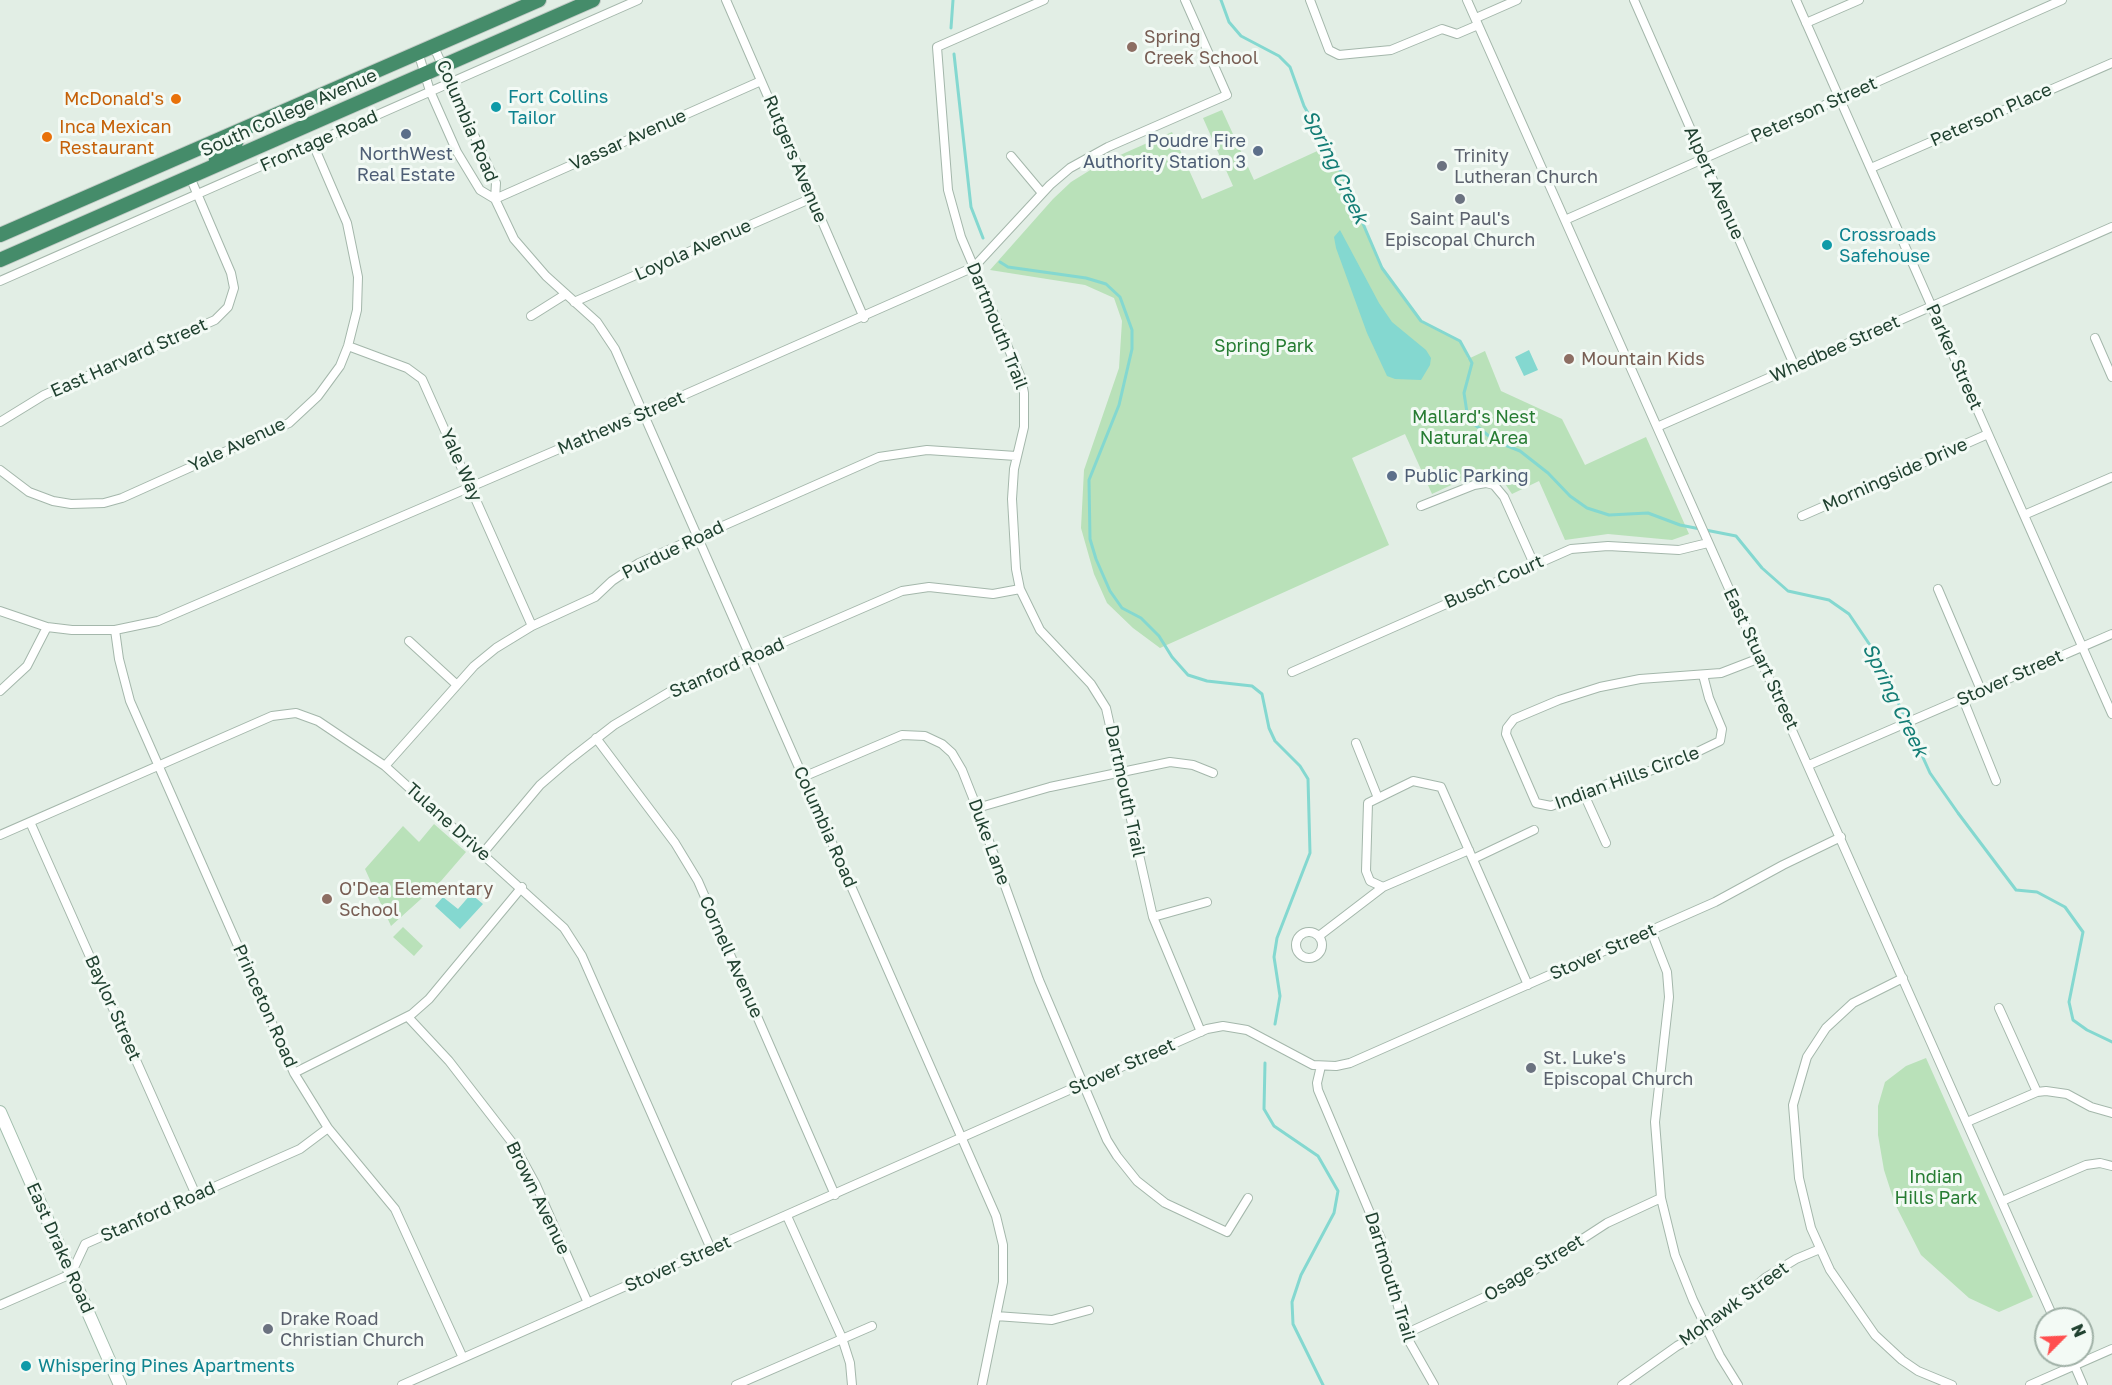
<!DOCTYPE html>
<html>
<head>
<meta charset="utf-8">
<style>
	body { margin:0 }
	#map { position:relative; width:2112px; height:1385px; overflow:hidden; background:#e2eee5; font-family:"Golos Text",sans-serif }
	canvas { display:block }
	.north { position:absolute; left:2034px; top:1307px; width:60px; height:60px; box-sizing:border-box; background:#f3faf5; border:2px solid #9fb0a6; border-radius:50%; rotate:66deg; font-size:16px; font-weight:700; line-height:24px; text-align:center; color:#204130 }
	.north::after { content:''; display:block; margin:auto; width:21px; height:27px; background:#ff4f4f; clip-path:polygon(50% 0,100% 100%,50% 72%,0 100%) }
</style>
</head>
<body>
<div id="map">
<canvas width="2112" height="1385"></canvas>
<div class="north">N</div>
</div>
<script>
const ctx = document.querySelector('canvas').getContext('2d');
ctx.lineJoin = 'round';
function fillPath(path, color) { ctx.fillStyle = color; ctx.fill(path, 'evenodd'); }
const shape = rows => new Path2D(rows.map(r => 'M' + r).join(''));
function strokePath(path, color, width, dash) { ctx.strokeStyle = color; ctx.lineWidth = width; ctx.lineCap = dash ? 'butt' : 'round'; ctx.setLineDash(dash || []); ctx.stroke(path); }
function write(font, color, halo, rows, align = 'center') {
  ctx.font = font + ' "Golos Text",sans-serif'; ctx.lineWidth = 6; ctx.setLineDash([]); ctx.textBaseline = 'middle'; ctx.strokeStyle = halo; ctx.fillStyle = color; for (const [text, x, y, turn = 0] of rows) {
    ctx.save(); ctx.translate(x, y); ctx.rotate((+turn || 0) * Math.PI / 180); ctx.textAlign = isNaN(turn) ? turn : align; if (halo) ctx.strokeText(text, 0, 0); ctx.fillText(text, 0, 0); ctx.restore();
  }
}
fillPath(shape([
	[1222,110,1254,180,1326,147,1340,170,1382,267,1422,322,1461,342,1468,359,1485,351,1501,391,1562,419,1585,465,1646,437,1689,534,1672,540,1608,534,1565,540,1539,481,1512,494,1501,478,1487,473,1475,474,1432,494,1405,434,1352,458,1389,545,1160,648,1133,628,1107,603,1094,574,1081,528,1084,470,1119,368,1122,321,1114,298,1085,285,990,270,1053,199,1071,182,1100,164,1172,132,1202,199,1233,186,1203,118],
	[434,824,466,852,441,881,391,926,365,869,403,826,419,842],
	[403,927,423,946,414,956,393,937],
	[1926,1058,2033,1297,1999,1312,1969,1298,1921,1255,1895,1204,1884,1170,1878,1135,1878,1106,1885,1082,1906,1066]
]), '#b9e1b9');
fillPath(shape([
	[1340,230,1379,303,1392,322,1426,350,1431,358,1430,365,1421,380,1395,379,1387,376,1367,333,1336,248,1334,237],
	[1529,350,1538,370,1524,376,1515,357],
	[471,894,483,904,460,929,435,906,443,897,458,909]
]), '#84d8d0');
strokePath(shape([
	[1221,0,1229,22,1241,36,1279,56,1290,67,1304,106,1340,170,1382,268,1421,321,1460,341,1472,363,1464,393,1468,419,1495,441,1520,451,1548,473,1570,496,1587,508,1609,515,1648,513,1680,525,1736,536,1762,568,1788,591,1829,600,1849,614,1876,654,1930,773,1958,813,2016,890,2037,892,2065,907,2083,932,2069,1002,2073,1020,2087,1030,2112,1042],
	[951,28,953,0],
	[954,54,971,207,983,238],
	[1000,262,1008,267,1086,278,1106,284,1120,297,1132,330,1132,349,1119,405,1089,480,1090,539,1096,559,1110,591,1122,608,1141,618,1159,636,1172,657,1188,675,1207,681,1252,686,1262,694,1269,728,1275,741,1300,766,1308,779,1310,853,1277,938,1274,957,1280,996,1275,1024],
	[1265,1063,1264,1109,1274,1126,1318,1156,1338,1191,1334,1213,1301,1275,1292,1302,1293,1324,1323,1385]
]), '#84d8d0', 3);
const minor = shape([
	[726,0,864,318],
	[1044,0,937,47,948,190,961,237,1021,378,1024,393,1024,427,1014,469,1012,499,1016,569,1020,589,1040,630,1091,684,1106,708,1153,917,1201,1032],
	[1310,0,1329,50,1339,55,1391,50,1442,29,1457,34,1478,25],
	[1467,0,2054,1319],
	[1634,0,1795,367],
	[1796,0,2112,714],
	[1476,18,1517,0],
	[1806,23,1859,0],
	[433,45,496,183,495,199,514,239,546,276,597,322,615,349,996,1216,1003,1245,1003,1282,982,1385],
	[418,52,430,91,457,152,480,190,495,199],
	[1011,156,1042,193],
	[1871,168,2112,63],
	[495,199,761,81],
	[1565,220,2062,0],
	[0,281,638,0],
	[574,302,812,198],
	[531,316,566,294],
	[2095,338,2112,377],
	[348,346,407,368,422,379,532,626],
	[0,422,44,395,215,320,228,307,234,288,231,273,190,177],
	[1657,427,2112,227],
	[0,470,29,492,53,501,71,504,104,503,122,498,289,423,318,396,340,366,348,346,357,310,358,277,347,223,313,144],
	[1421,506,1474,485,1486,483,1494,485,1504,497,1534,564],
	[2024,515,2112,477],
	[1802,516,1988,434],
	[1938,589,1981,690],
	[0,611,47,627,72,630,115,630,158,621,643,413,974,267,1050,185,1070,168,1108,147,1227,95,1185,0],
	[115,630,119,659,130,701,294,1073,328,1128,395,1209,463,1358],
	[409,641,457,685],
	[1292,672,1571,549,1608,546,1679,550,1708,543],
	[1703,675,1709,698,1722,729,1720,741,1670,765,1615,781,1551,806,1536,803,1506,734,1507,728,1514,719,1559,700,1600,687,1640,679,1721,673,1760,658],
	[0,691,27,666,47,627],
	[1963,699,1996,781],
	[596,738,675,843,698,881,835,1195],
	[1356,743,1378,798],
	[1809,765,2112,634],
	[385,766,474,666,496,648,532,626,595,597,612,581,639,563,879,457,927,450,1016,456],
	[803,777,902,735,925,736,942,744,952,753,962,770,977,808,1039,980,1107,1140,1117,1156,1137,1181,1165,1203,1227,1232,1248,1198],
	[1583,792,1606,843],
	[977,808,1050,787,1170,762,1193,765,1213,773],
	[30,822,196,1195],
	[0,835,272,716,296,713,318,721,385,766,564,928,582,956,711,1249],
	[1469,850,1383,887,1370,881,1366,871,1368,803,1413,781,1441,787,1493,905,1528,985],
	[483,853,540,785,569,760,614,725,671,691,902,591,929,587,993,594,1020,589],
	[1473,859,1534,830],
	[1153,917,1207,902],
	[1651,931,1667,972,1669,997,1655,1122,1661,1198,1675,1255,1693,1300,1720,1356,1738,1385],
	'1296 945a13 13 0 1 1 26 0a13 13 0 1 1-26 0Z',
	[1319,936,1383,887],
	[1903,978,1853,1003,1826,1028,1807,1057,1793,1105,1799,1178,1811,1228,1830,1270,1875,1335,1902,1360,1918,1371,1952,1385],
	[1999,1008,2037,1092],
	[408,1017,449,1061,514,1145,536,1185,588,1303],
	[1321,1066,1317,1083,1318,1090,1381,1239,1405,1334,1434,1385],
	[294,1073,412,1014,429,999,522,887],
	[1967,1122,2037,1092,2046,1091,2067,1094,2091,1107,2112,1113],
	[2002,1201,2086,1165,2100,1163,2112,1166],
	[787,1216,842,1338,850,1363,852,1385],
	[0,1305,71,1274,85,1244,300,1149,328,1128],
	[996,1316,1052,1320,1089,1310],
	[1405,1334,1513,1284,1607,1223,1661,1198],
	[2070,1355,2083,1385],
	[402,1385,1207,1029,1223,1026,1247,1030,1313,1065,1336,1066,1350,1063,1715,902,1783,865,1841,837],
	[736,1385,872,1326],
	[1622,1385,1677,1346,1706,1330,1765,1278,1796,1259,1820,1249],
	[2030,1385,2112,1349]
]);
const secondary = shape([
	[0,1112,120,1385]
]);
const trunk = shape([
	[216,165,216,158,235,145,241,130],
	[0,235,539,0],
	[0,260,593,0]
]);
strokePath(minor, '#a4b7ab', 10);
strokePath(secondary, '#a2bead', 14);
strokePath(trunk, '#c1cac5', 16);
strokePath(minor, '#fff', 8);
strokePath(secondary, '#fff', 12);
strokePath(trunk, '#458c6a', 14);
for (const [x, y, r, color] of [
	[1132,47,6,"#8d6e63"],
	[176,99,6,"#e8710a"],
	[496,107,6,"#0f9aa8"],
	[406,134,6,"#5c6f8a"],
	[47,137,6,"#e8710a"],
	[1258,151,6,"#5c6f8a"],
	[1442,166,6,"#6b7280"],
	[1460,199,6,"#6b7280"],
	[1827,245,6,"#0f9aa8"],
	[1569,359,6,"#8d6e63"],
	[1392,476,6,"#5c6f8a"],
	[327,899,6,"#8d6e63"],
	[1531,1068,6,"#6b7280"],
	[268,1329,6,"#6b7280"],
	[26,1366,6,"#0f9aa8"]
]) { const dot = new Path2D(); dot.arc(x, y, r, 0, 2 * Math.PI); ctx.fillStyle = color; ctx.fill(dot); strokePath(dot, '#f3faf5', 2); }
write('18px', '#785e54', '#f3faf5', [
	["Spring",1144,37],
	["Creek School",1144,58],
	["Mountain Kids",1581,359],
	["O'Dea Elementary",339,889],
	["School",339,910]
], 'left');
write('18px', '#0d838f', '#f3faf5', [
	["Fort Collins",508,97],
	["Tailor",508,118],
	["Crossroads",1839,235],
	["Safehouse",1839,256],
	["Whispering Pines Apartments",38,1366]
], 'left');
write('18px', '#c56008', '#f3faf5', [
	["McDonald's",164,99],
	["Inca Mexican",59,127,"left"],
	["Restaurant",59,148,"left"]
], 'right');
write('18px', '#204130', '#f3faf5', [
	["Peterson Street",1814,110,-24],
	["South College Avenue",289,113,-24],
	["Peterson Place",1991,115,-24],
	["Columbia Road",467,121,67],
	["Vassar Avenue",628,140,-24],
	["Frontage Road",319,141,-24],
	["Rutgers Avenue",795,159,67],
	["Alpert Avenue",1714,183,66],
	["Loyola Avenue",693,250,-24],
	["Dartmouth Trail",997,326,68],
	["Whedbee Street",1835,349,-24],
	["Parker Street",1954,357,66],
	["East Harvard Street",129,358,-24],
	["Mathews Street",621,423,-23],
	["Yale Avenue",237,445,-25],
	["Yale Way",461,465,66],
	["Morningside Drive",1895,475,-24],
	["Purdue Road",673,550,-26],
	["Busch Court",1494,582,-24],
	["East Stuart Street",1761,659,65],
	["Stanford Road",727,668,-24],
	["Stover Street",2010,678,-24],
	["Indian Hills Circle",1627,778,-20],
	["Dartmouth Trail",1125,791,78],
	["Tulane Drive",448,822,42],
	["Columbia Road",825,827,66],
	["Duke Lane",989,842,70],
	["Stover Street",1603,952,-24],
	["Cornell Avenue",731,957,66],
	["Princeton Road",265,1006,66],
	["Baylor Street",113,1008,66],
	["Stover Street",1122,1067,-24],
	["Brown Avenue",538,1198,64],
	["Stanford Road",158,1212,-24],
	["East Drake Road",60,1248,66],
	["Stover Street",678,1264,-24],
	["Osage Street",1534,1268,-31],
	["Dartmouth Trail",1390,1277,73],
	["Mohawk Street",1734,1304,-36]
]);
write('18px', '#4e5e75', '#f3faf5', [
	["Poudre Fire",1246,141],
	["Authority Station 3",1246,162],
	["NorthWest",406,154,"center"],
	["Real Estate",406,175,"center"],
	["Public Parking",1404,476,"left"]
], 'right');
write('18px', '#5b616d', '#f3faf5', [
	["Trinity",1454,156],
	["Lutheran Church",1454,177],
	["Saint Paul's",1460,219,"center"],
	["Episcopal Church",1460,240,"center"],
	["St. Luke's",1543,1058],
	["Episcopal Church",1543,1079],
	["Drake Road",280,1319],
	["Christian Church",280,1340]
], 'left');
write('18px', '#267c32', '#f3faf5', [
	["Spring Park",1264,346],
	["Mallard's Nest",1474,417],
	["Natural Area",1474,438],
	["Indian",1936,1177],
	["Hills Park",1936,1198]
]);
write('italic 20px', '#137d75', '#f3faf5', [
	["Spring Creek",1335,167,64],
	["Spring Creek",1895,700,64]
]);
</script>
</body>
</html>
